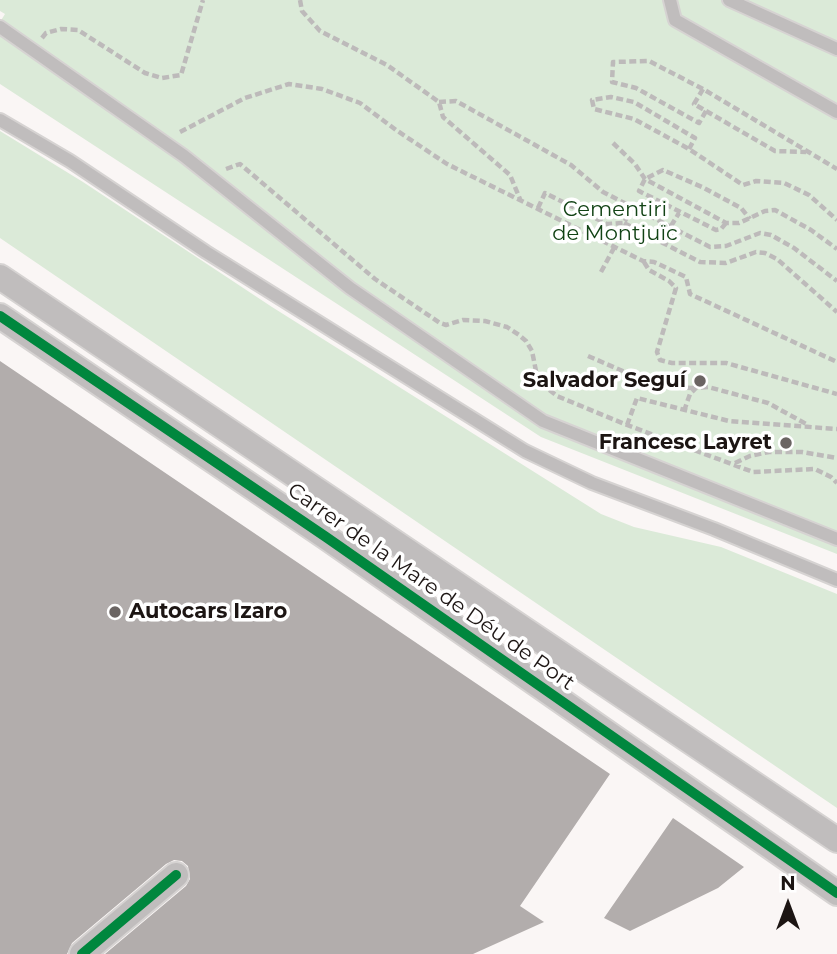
<!DOCTYPE html>
<html>
<head>
<meta charset="utf-8">
<style>
	body { margin:0 }
	#map { position:relative; width:837px; height:954px; overflow:hidden; background:#faf6f5; font-family:Montserrat,sans-serif }
	canvas { display:block }
	.north { position:absolute; left:753px; top:870px; width:70px; height:70px; -webkit-text-stroke:5px #fff; paint-order:stroke; rotate:0deg; font-size:19px; font-weight:700; line-height:28px; text-align:center; color:#1c1513 }
	.north::after { content:''; display:block; margin:auto; width:24px; height:32px; background:#1c1513; clip-path:polygon(50% 0,100% 100%,50% 72%,0 100%) }
</style>
</head>
<body>
<div id="map">
<canvas width="837" height="954"></canvas>
<div class="north">N</div>
</div>
<script>
const ctx = document.querySelector('canvas').getContext('2d');
ctx.lineJoin = 'round';
function fillPath(path, color) { ctx.fillStyle = color; ctx.fill(path, 'evenodd'); }
const shape = rows => new Path2D(rows.map(r => 'M' + r).join(''));
function strokePath(path, color, width, dash) { ctx.strokeStyle = color; ctx.lineWidth = width; ctx.lineCap = dash ? 'butt' : 'round'; ctx.setLineDash(dash || []); ctx.stroke(path); }
function write(font, color, halo, rows, align = 'center') {
  ctx.font = font + ' Montserrat,sans-serif'; ctx.lineWidth = 7; ctx.setLineDash([]); ctx.textBaseline = 'middle'; ctx.strokeStyle = halo; ctx.fillStyle = color; for (const [text, x, y, turn = 0] of rows) {
    ctx.save(); ctx.translate(x, y); ctx.rotate((+turn || 0) * Math.PI / 180); ctx.textAlign = isNaN(turn) ? turn : align; if (halo) ctx.strokeText(text, 0, 0); ctx.fillText(text, 0, 0); ctx.restore();
  }
}
fillPath(shape([
	[0,0,837,0,837,554,541,437,0,84,0,22,5,14,0,11],
	[0,131,83,182,272,307,601,514,634,527,721,547,837,594,837,808,0,238]
]), '#dbead8');
fillPath(shape([
	[0,361,610,774,520,906,544,922,473,954,105,954,186,886,190,879,188,866,182,861,174,860,166,864,72,943,67,954,0,954],
	[673,818,744,867,718,888,630,931,604,918]
]), '#b2adac');
const lane = shape([
	[670,0,675,20,837,112],
	[729,0,837,49],
	[0,27,184,156,350,288,543,421,837,539],
	[0,120,70,161,206,252,525,451,592,483,714,529,837,580]
]);
const street = shape([
	[0,277,837,840],
	[0,316,326,537,837,893],
	[82,954,176,875]
]);
strokePath(lane, '#d6d3d2', 16);
strokePath(street, '#d6d3d2', 28);
strokePath(shape([
	[300,0,302,11,320,31,387,65,439,102,443,117,510,175,520,199],
	[42,38,46,33,61,29,78,30,145,73,162,78,181,75,203,0],
	[703,89,694,104,775,151,806,152],
	[439,102,456,101,571,165,603,192,710,247,726,246,760,233,771,235,794,248,837,281],
	[706,111,699,123,636,88,612,82,613,62,649,61,703,89,837,169],
	[180,132,245,98,289,84,322,89,360,103,396,130,447,164,643,261,654,262,686,277,690,294,837,362],
	[613,143,635,164,645,179,726,223,739,223,765,211,775,210,811,230,837,249],
	[689,149,695,138,634,102,611,97,592,100,594,109,634,119,689,149,743,185,756,181,784,183,809,195,837,220],
	[226,169,240,164,375,279,440,323,446,325,463,320,485,321,507,327,519,335,526,341,532,351,538,381,557,396,627,425,753,472,815,469,831,477,837,483],
	[538,208,545,193,607,224,624,223,632,207],
	[624,223,700,262,726,263,756,252,765,253,777,259,837,312],
	[726,223,721,229,716,230,639,191,645,179,663,170,702,187,741,208,750,219],
	[671,226,679,213],
	[644,262,649,270,669,281,676,288,657,352,660,360,672,363,726,363,837,394],
	[601,272,615,246],
	[588,356,648,382,667,387,695,388],
	[684,411,690,394,696,388,708,387,768,403,808,425],
	[627,425,637,398,729,421,837,429],
	[735,463,750,456,769,452,802,452,837,458]
]), '#bdbaba', 4.5, [7, 3.5]);
strokePath(lane, '#c0bdbd', 12);
strokePath(street, '#c0bdbd', 24);
strokePath(shape([
	[0,316,326,537,837,893],
	[82,954,176,875]
]), '#00873e', 10);
for (const [x, y, r, color] of [
	[700,381,7,"#6a6462"],
	[786,443,7,"#6a6462"],
	[115,612,7,"#6a6462"]
]) { const dot = new Path2D(); dot.arc(x, y, r, 0, 2 * Math.PI); ctx.fillStyle = color; ctx.fill(dot); strokePath(dot, '#fff', 2.5); }
write('21px', '#124315', '#fff', [
	["Cementiri",615,210],
	["de Montjuïc",615,234]
]);
write('bold 21px', '#1c1513', '#fff', [
	["Salvador Seguí",686,381],
	["Francesc Layret",772,443],
	["Autocars Izaro",129,612,"left"]
], 'right');
write('21px', '#1c1513', '#fff', [
	["Carrer de la Mare de Déu de Port",431,587,35]
]);
</script>
</body>
</html>
